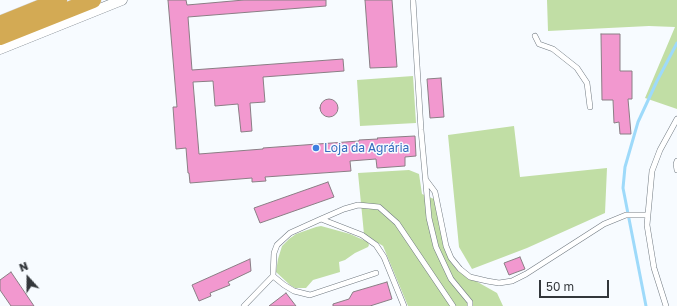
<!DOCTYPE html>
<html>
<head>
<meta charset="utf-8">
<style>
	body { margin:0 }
	#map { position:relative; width:677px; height:306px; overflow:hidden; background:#f7fbff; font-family:"Golos Text",sans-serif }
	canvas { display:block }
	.north { position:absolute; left:8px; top:258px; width:40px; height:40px; -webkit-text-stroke:3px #f7fbff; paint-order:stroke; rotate:339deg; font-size:11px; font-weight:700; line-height:16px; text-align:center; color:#33373b }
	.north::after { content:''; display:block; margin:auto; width:14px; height:18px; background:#33373b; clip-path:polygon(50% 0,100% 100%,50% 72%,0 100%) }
	.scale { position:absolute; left:539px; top:280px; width:70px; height:18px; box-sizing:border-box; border:2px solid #33373b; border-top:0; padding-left:5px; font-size:12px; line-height:14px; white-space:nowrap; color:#33373b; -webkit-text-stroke:3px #f7fbff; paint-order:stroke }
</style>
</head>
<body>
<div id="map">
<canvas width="677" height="306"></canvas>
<div class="north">N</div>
<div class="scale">50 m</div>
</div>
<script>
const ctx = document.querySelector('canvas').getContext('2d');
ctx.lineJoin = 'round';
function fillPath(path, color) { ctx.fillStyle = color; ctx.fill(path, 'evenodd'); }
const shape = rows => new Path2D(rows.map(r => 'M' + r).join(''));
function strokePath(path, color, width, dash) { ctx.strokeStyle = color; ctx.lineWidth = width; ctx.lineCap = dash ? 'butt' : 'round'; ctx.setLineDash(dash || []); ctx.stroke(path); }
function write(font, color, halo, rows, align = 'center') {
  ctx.font = font + ' "Golos Text",sans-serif'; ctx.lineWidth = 3; ctx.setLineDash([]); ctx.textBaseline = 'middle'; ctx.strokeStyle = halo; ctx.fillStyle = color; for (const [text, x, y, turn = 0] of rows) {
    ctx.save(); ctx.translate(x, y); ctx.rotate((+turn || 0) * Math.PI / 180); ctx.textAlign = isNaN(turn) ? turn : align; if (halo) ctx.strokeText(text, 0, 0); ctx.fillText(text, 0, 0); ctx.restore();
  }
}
fillPath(shape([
	[547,0,677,0,677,109,645,98,675,27,649,26,548,31],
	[413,76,416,123,360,126,357,80],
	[514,126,520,177,607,168,605,213,527,248,472,269,459,247,448,135],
	[409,170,419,174,422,194,434,199,444,246,449,260,458,271,497,293,503,306,408,306,383,246,364,234,358,173],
	[321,226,350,234,368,242,369,245,368,247,355,253,345,260,339,262,340,272,313,280,306,288,295,288,290,285,276,272,278,259,282,246,289,239,296,234,316,227]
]), '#c1dea5');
strokePath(shape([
	[646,306,623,188,625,167,638,122,657,81,677,43]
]), '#9edafa', 3);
const building = shape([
	[168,0,186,0,187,5,244,0,326,0,326,6,188,17,192,70,343,59,344,71,263,77,265,102,250,103,252,131,241,132,238,104,215,106,213,81,193,82,199,154,263,149,263,148,359,141,359,140,378,139,377,138,415,136,416,156,405,157,405,166,377,168,376,159,350,161,351,171,265,177,266,181,252,182,252,178,190,183,189,173,188,173,186,148,176,149,173,107,177,107,168,0],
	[365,0,392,0,397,67,370,68,365,0],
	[601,34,620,34,620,71,632,71,632,99,628,99,631,134,620,134,619,122,614,123,613,100,602,100,601,34],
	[441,78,444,117,430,118,427,79,441,78],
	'320 108a9 9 0 1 1 18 0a9 9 0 1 1-18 0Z',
	[328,182,334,197,260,223,254,208,328,182],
	[520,257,525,269,509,275,504,263,520,257],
	[250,259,251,271,228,282,230,285,210,293,211,296,199,301,192,285,250,259],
	[11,272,34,306,11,306,0,290,0,280,11,272],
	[387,282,392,299,370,306,333,306,333,304,349,299,353,292,387,282],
	[286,293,296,306,269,306,286,293]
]);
fillPath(building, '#f298cf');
strokePath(building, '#8a7e85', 1);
const service = shape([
	[413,0,421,130,429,218,436,247,451,279,470,302,470,306],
	[535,36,539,44,553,49,577,68,587,83,590,107],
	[677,161,676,164,677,170],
	[426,180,435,192,446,246,451,258,460,269,470,277,487,281,499,283,512,281,526,274,604,224,626,215,648,215],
	[321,219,344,209,358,205,379,207,397,223,453,306],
	[273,276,284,285,294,291,310,295,376,273],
	[244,306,273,276,274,253,277,245,290,233,321,219,362,235,376,245,384,257,404,306],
	[666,306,654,268,647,225,652,171,660,150,677,119]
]);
const minor = shape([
	[0,49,122,0]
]);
const trunk = shape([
	[0,24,59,0],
	[0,37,93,0]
]);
strokePath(service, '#707981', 6);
strokePath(minor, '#707981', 11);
strokePath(trunk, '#d6d7d8', 17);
strokePath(service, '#fff', 5);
strokePath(minor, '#fff', 10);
strokePath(trunk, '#d3aa54', 16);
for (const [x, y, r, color] of [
	[316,148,4,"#3f7fe0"]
]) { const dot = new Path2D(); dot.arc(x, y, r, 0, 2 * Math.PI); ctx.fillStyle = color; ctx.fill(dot); strokePath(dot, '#f7fbff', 1.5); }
write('12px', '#366cbe', '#f7fbff', [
	["Loja da Agrária",324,148]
], 'left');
</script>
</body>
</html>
